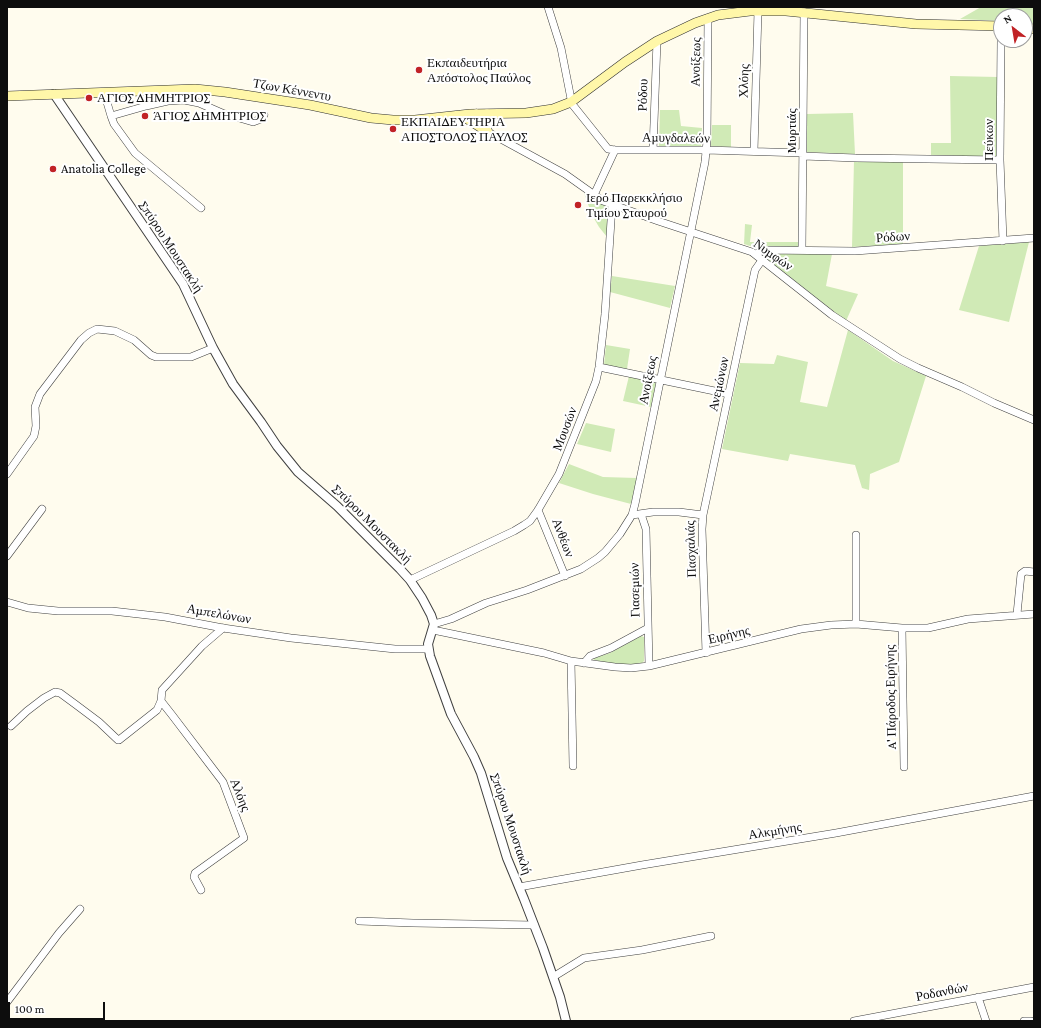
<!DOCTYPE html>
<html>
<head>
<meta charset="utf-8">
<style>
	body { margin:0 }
	#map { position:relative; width:1041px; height:1028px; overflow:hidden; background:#fffcee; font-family:"Crimson Pro",serif }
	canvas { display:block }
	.frame { position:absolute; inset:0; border:8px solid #0d0d0d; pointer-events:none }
	.north { position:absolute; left:993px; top:8px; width:40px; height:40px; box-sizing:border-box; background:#fff; border:1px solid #9e9e9e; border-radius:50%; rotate:329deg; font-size:11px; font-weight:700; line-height:16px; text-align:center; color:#0d0d0d }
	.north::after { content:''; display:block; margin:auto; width:14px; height:18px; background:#c12226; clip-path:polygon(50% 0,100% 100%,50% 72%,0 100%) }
	.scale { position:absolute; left:8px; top:1002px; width:97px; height:18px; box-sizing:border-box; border:2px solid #0d0d0d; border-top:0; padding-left:5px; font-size:12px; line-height:14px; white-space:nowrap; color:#0d0d0d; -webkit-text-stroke:3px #fff; paint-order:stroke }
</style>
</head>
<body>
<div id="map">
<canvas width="1041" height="1028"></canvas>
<div class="frame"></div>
<div class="north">N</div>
<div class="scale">100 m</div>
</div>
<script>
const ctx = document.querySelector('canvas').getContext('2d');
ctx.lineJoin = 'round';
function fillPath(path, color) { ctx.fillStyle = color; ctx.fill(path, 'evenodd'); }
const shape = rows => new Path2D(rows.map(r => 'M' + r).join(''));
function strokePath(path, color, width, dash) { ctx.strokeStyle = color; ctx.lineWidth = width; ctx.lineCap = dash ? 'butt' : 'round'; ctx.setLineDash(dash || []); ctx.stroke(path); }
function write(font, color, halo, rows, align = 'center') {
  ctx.font = font + ' "Crimson Pro",serif'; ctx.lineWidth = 4; ctx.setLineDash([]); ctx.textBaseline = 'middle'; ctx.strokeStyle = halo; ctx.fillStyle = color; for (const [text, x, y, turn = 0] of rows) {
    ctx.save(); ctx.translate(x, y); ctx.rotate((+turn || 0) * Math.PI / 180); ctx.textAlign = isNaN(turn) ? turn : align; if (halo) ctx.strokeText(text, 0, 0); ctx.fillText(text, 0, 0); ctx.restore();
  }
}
fillPath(shape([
	[981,7,1034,7,1034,24,1025,22,1025,16,1001,16,1001,21,960,19],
	[950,76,998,77,997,157,931,155,931,143,951,143],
	[660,110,679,110,681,126,702,128,701,146,659,146],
	[853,113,855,154,807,152,807,114],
	[712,125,731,125,731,147,711,146],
	[854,160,903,161,903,244,852,247],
	[584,193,610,208,607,237,599,227,592,215],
	[745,224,752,225,750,242,798,242,798,247,750,246,744,244],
	[1029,242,1009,322,959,310,979,246],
	[763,253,832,254,826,286,858,294,846,321,763,256],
	[612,276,675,286,670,308,610,292],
	[848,330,893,361,926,376,899,462,870,474,869,490,862,488,855,465,790,454,788,461,722,449,740,363,774,364,777,355,808,362,800,402,827,407],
	[606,345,630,349,627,369,604,365],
	[629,376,656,382,651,407,623,401],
	[586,423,615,429,611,452,577,444],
	[569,464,603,477,637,478,631,504,593,494,559,483],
	[641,636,644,637,644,661,641,664,628,665,602,662,592,659,610,653]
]), '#d0eab6');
const minor = shape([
	[548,7,561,48,572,104,608,149,615,150,706,150,803,153],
	[1001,40,1000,160,1003,241],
	[104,92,111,116,114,124,135,153,201,208],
	[476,113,482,125,488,132,565,174,603,201,658,221,752,252,832,315,900,359,918,368,962,387,994,403,1034,420],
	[487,113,488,132],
	[111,116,146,106,168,101,184,100,199,103,222,113,253,122,261,119,264,115],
	[653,150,657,41],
	[754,151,758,11],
	[803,156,856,158,1000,160],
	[594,195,615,150],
	[802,250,804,12],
	[756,254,763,250,855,251,1034,238],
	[599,367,729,394],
	[7,474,34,436,36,426,35,407,40,394,81,340,89,333,97,329,115,331,134,340,151,355,156,357,191,357,213,348],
	[538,510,565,576],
	[641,514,646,529,649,666],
	[632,515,653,512,679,512,703,515,702,529,706,653],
	[703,515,755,270,762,260],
	[7,556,42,509],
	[410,580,514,531,524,525,530,521,538,510,559,474,596,381,599,367,605,314,612,205],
	[7,602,28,608,58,611,112,611,165,617,223,628,291,638,395,649,428,649],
	[1017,614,1021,574,1025,571,1034,572],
	[434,624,451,619,486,603,527,590,581,569,598,558,605,552,620,534,632,515,635,504,705,162,707,141,708,18],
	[856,624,856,535],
	[902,628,904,767],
	[433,630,544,653,571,661,615,667,631,668,649,666,801,629,831,625,856,624,902,628,928,628,968,619,1034,614],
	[571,661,573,766],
	[584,663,590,656,611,648,648,628],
	[161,701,172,715,223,782,244,838,195,873,194,877,201,890],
	[11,726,27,711,44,698,55,692,60,693,75,704,99,722,118,740,119,740,157,710,161,701,162,690,202,646,223,628],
	[519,887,642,865,836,833,1034,796],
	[359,921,413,923,534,925],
	[553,977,584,958,642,950,711,936],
	[978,997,986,1021],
	[7,1002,59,933,80,909],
	[854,1021,1034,987],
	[1024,1021,1031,1021]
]);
const tertiary = shape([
	[54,94,183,284,213,348,233,384,261,422,277,446,298,472,337,506,400,569,410,580,422,598,431,615,434,624,428,644,430,656,451,714,474,757,481,773,507,858,524,899,543,948,560,997,566,1021]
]);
const secondary = shape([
	[1025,28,1034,29],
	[7,96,195,89,225,92,310,105,371,118,393,120,415,120,470,114,526,113,553,109,571,102,625,62,657,41,695,23,718,15,750,11,786,11,916,24,1001,26],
	[461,115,488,132]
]);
strokePath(minor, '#404040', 8);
strokePath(tertiary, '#404040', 10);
strokePath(secondary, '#2f2f2f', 10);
strokePath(minor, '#fff', 7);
strokePath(tertiary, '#fff', 8);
strokePath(secondary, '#fff7a9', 9);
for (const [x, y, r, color] of [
	[419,70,4,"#c12226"],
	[89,98,4,"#c12226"],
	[145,116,4,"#c12226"],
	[393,129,4,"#c12226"],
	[53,169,4,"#c12226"],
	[578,205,4,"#c12226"]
]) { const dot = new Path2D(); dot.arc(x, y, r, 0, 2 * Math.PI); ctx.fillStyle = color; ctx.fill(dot); strokePath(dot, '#fff', 1.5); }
write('13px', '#0d0d0d', '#fff', [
	["Ανοίξεως",696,62,-89],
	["Χλόης",744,81,-88],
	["Τζων Κέννεντυ",292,90,10],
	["Ρόδου",643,95,-88],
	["Μυρτιάς",792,131,-90],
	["Αμυγδαλεών",676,138,1],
	["Πεύκων",989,140,-90],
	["Ρόδων",893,237,-4],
	["Σπύρου Μουστακλή",171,247,57],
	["Νυμφών",773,255,35],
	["Ανοίξεως",648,380,-79],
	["Ανεμώνων",719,384,-78],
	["Μουσών",565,429,-69],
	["Σπύρου Μουστακλή",372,524,45],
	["Ανθέων",563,538,69],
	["Πασχαλιάς",691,549,-92],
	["Γιασεμιών",635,590,-91],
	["Αμπελώνων",219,614,10],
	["Ειρήνης",729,635,-13],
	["A' Πάροδος Ειρήνης",891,697,-91],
	["Αλόης",240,795,68],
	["Σπύρου Μουστακλή",511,824,72],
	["Αλκμήνης",775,831,-9],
	["Ροδανθών",942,992,-11]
]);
write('13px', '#0d0d0d', '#fff', [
	["Εκπαιδευτήρια",427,63],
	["Απόστολος Παύλος",427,78],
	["ΑΓΙΟΣ ΔΗΜΗΤΡΙΟΣ",97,98],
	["ΆΓΙΟΣ ΔΗΜΗΤΡΙΟΣ",153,116],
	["ΕΚΠΑΙΔΕΥΤΗΡΙΑ",401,122],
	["ΑΠΟΣΤΟΛΟΣ ΠΑΥΛΟΣ",401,137],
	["Anatolia College",61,169],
	["Ιερό Παρεκκλήσιο",586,198],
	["Τιμίου Σταυρού",586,213]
], 'left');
</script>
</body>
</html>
